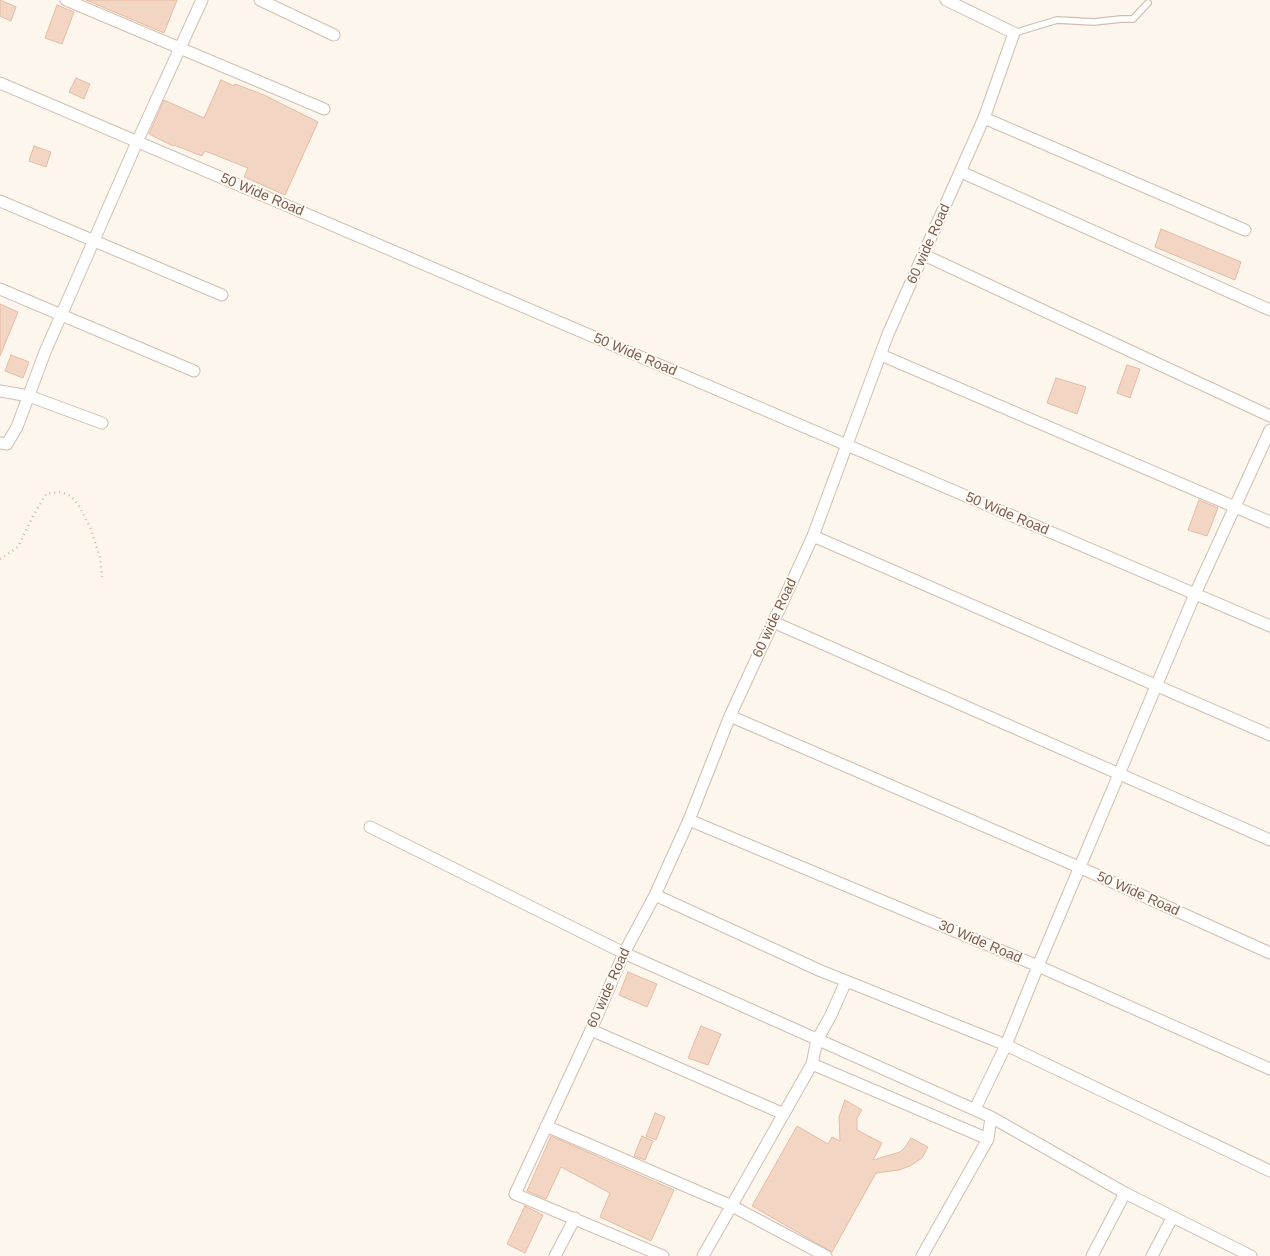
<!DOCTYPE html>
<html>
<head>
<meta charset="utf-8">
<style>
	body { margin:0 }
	canvas { display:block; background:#fdf6ec }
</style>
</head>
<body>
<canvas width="1270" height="1256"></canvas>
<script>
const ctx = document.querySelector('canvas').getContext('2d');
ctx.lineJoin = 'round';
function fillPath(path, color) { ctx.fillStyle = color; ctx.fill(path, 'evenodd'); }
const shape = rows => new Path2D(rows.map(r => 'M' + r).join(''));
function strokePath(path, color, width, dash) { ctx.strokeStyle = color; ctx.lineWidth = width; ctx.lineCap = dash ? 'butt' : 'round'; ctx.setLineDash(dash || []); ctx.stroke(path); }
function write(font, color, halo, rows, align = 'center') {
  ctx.font = font + ' Arial,sans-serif'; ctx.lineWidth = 4; ctx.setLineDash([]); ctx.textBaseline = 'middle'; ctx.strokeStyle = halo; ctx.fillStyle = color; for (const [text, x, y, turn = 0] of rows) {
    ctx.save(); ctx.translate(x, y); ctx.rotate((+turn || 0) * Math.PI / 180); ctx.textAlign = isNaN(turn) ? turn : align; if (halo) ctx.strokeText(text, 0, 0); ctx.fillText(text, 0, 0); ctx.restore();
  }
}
const building = shape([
	[0,0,16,7,11,21,0,16,0,0],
	[86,0,177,0,164,33,86,0],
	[57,5,74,12,62,44,45,38,57,5],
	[76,78,90,84,84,99,69,92,76,78],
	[221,80,234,86,235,84,264,95,318,122,285,195,244,177,248,168,205,151,202,156,174,145,173,146,149,134,164,100,204,118,221,80],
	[34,146,51,152,46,167,29,161,34,146],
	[1161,229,1241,262,1235,280,1155,247,1161,229],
	[0,304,18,312,0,356,0,304],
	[11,355,29,362,23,378,5,371,11,355],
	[1127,365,1140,369,1130,398,1117,393,1127,365],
	[1056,378,1086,387,1077,414,1047,403,1056,378],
	[1199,500,1218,508,1207,536,1188,530,1199,500],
	[628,972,657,984,647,1007,619,995,628,972],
	[701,1026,721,1034,708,1065,688,1058,701,1026],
	[845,1100,862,1110,857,1118,857,1130,882,1143,873,1160,900,1152,906,1146,911,1138,928,1147,922,1158,910,1166,899,1170,876,1173,832,1252,752,1206,797,1126,828,1144,832,1137,840,1141,839,1117,845,1100],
	[655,1113,665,1117,656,1140,646,1136,655,1113],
	[551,1136,674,1190,651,1241,600,1217,610,1193,561,1167,546,1199,527,1191,551,1136],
	[642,1136,653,1141,645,1160,634,1156,642,1136],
	[525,1206,543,1215,525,1253,507,1244,525,1206]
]);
fillPath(building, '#f3d5c3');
strokePath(building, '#e6bba3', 1);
const lane = shape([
	[1014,33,1057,20,1094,22,1121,19,1133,19,1148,3]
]);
const street = shape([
	[66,0,324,109],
	[260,0,334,35],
	[0,83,1270,626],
	[984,118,1245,230],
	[961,172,1270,310],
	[0,201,222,295],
	[924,255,1270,416],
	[0,289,194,371],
	[881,355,1270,522],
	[0,391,29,396,102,423],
	[0,443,7,444,17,427,45,352,137,142,202,0],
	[813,536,1270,735],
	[773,622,1270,840],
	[730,716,1081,868,1270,953],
	[689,820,1038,966,1270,1069],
	[370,827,624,953,991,1117,1125,1193,1251,1256],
	[655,895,821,971,1006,1045,1270,1171],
	[591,1030,784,1114],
	[812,1064,988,1139],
	[975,1109,1006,1045,1038,966,1195,594,1270,430],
	[546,1126,732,1206,826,1256],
	[555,1256,575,1218],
	[663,1256,515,1194,591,1030,624,953,655,895,689,820,730,716,813,536,888,334,984,118,1014,33,946,0],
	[703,1256,812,1064,817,1040,831,1015,846,981],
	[922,1256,988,1139,991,1117],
	[1092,1256,1125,1193],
	[1152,1256,1172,1218]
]);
strokePath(lane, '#d1beb0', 8);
strokePath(street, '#d1beb0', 13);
strokePath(shape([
	[0,559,18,547,33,516,46,494,61,492,71,496,79,506,90,527,100,558,102,577]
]), '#d9b8a5', 2.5, [1, 4]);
strokePath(lane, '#fff', 5.5);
strokePath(street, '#fff', 11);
write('14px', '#7a5c4d', '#fffaf3', [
	["50 Wide Road",262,195,23],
	["60 wide Road",929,244,-66],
	["50 Wide Road",635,355,23],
	["50 Wide Road",1007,514,23],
	["60 wide Road",775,618,-65],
	["50 Wide Road",1138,894,24],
	["30 Wide Road",980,942,23],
	["60 wide Road",609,988,-66]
]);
</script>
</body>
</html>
